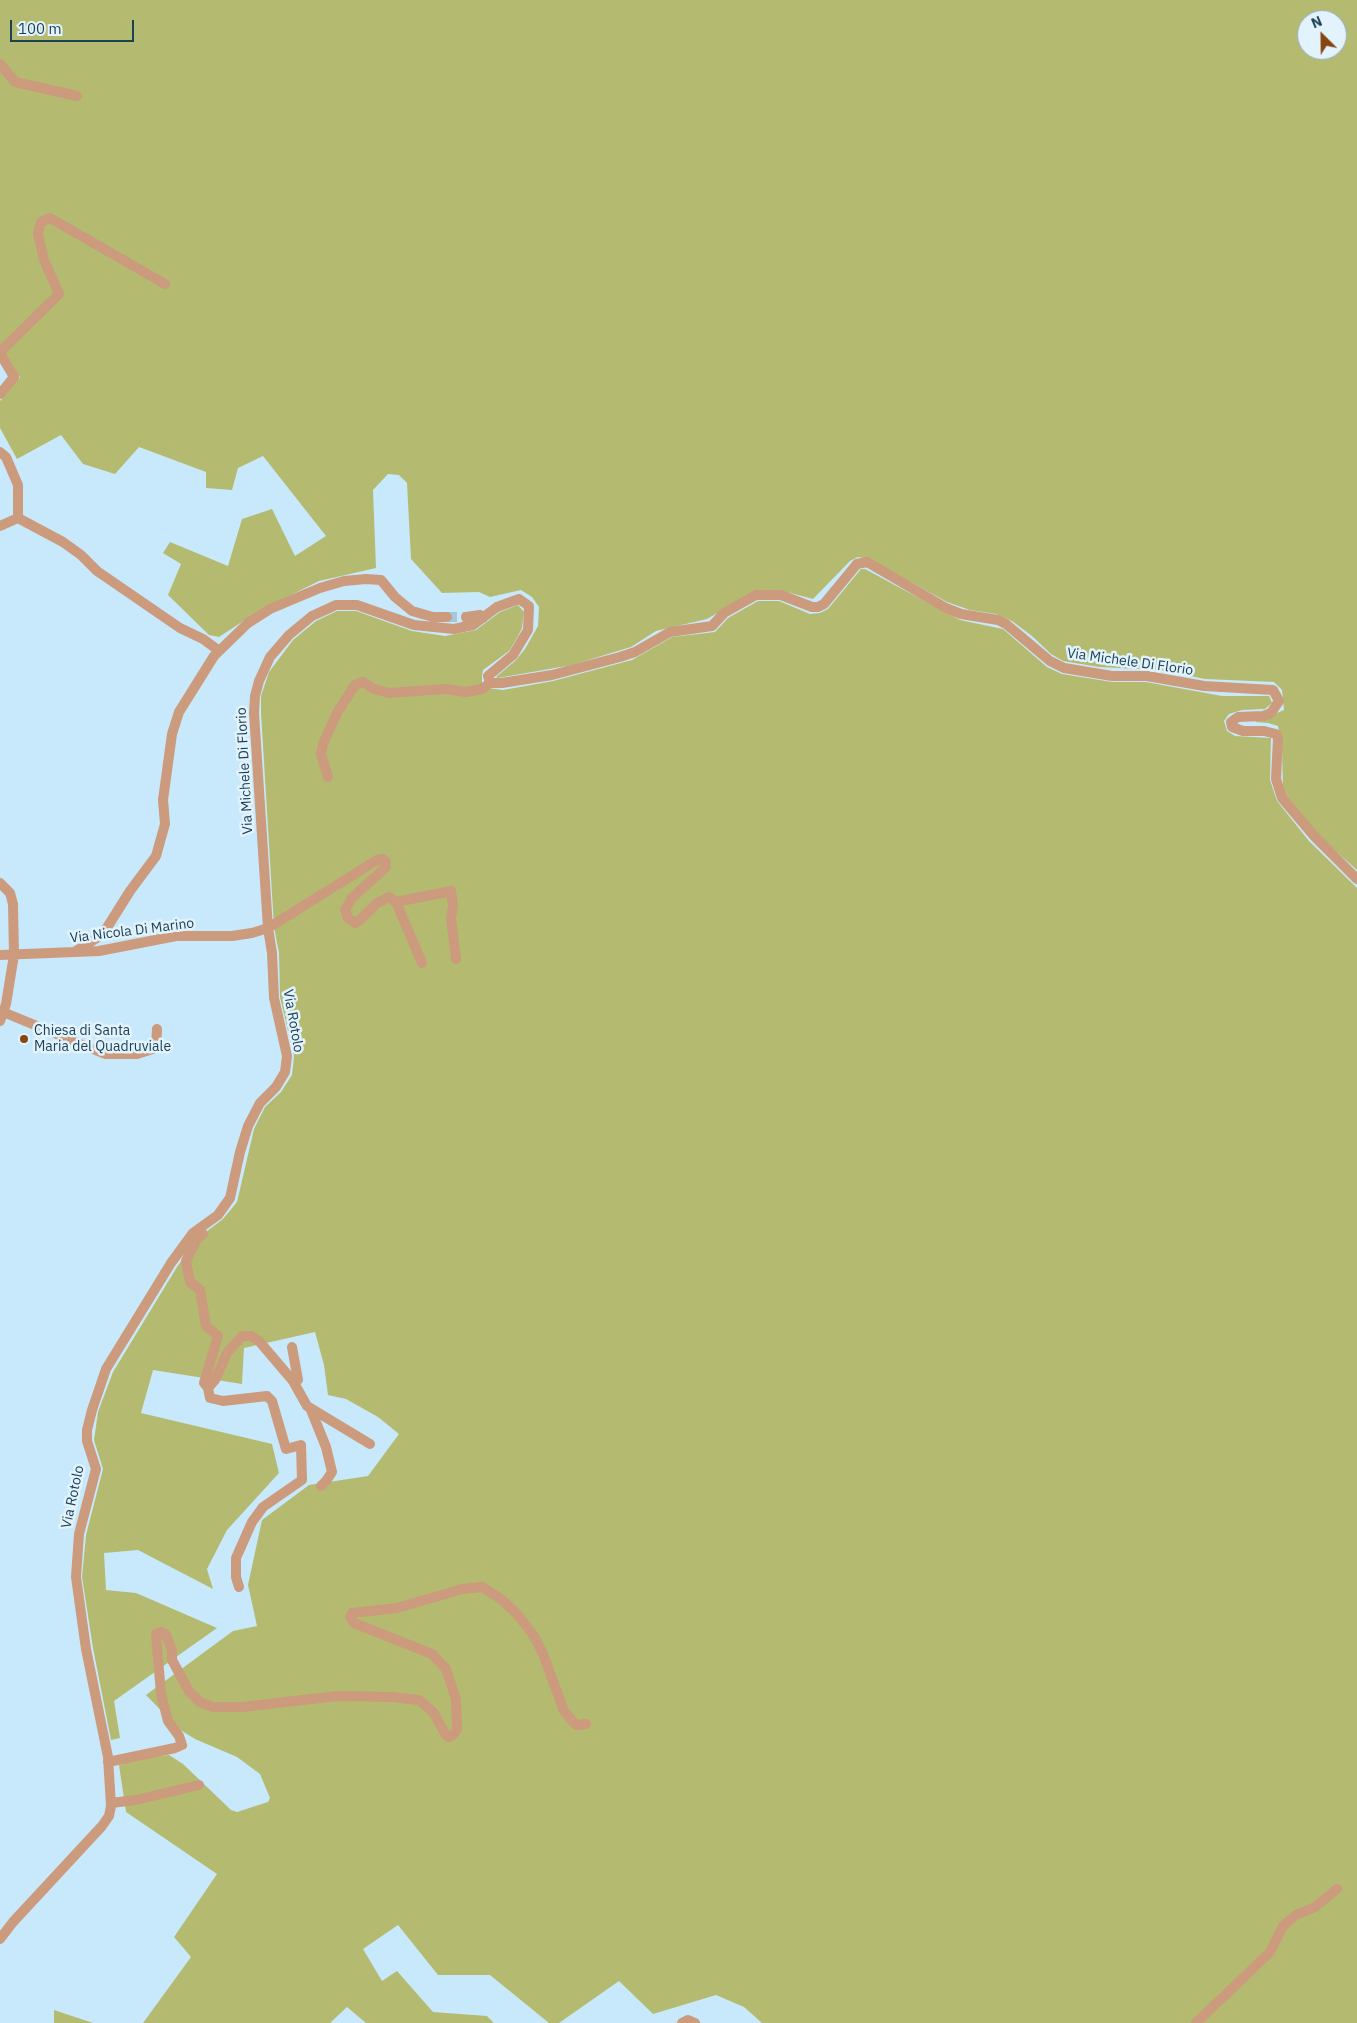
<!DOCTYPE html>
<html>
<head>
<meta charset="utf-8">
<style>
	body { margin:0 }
	#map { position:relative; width:1357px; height:2023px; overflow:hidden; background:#c8e9fb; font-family:"IBM Plex Sans",sans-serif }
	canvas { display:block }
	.north { position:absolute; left:1297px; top:10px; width:50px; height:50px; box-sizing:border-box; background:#e3f3fd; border:1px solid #93acb9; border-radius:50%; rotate:337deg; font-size:14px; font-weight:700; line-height:20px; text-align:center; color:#1c4154 }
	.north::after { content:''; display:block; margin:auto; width:18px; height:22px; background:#874512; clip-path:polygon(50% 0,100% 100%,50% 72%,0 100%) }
	.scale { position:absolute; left:10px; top:20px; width:124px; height:22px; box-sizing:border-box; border:2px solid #1c4154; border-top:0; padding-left:6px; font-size:15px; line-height:18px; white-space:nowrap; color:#1c4154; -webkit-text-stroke:4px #e3f3fd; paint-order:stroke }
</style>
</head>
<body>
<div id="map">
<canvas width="1357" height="2023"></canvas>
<div class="north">N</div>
<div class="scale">100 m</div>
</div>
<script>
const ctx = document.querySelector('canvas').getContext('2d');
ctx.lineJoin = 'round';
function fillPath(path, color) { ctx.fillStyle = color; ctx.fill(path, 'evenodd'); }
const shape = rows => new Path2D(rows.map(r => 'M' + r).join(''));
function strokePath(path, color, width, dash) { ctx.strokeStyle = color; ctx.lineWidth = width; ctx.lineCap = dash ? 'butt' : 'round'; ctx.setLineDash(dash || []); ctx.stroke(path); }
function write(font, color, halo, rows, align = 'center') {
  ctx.font = font + ' "IBM Plex Sans",sans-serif'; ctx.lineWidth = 5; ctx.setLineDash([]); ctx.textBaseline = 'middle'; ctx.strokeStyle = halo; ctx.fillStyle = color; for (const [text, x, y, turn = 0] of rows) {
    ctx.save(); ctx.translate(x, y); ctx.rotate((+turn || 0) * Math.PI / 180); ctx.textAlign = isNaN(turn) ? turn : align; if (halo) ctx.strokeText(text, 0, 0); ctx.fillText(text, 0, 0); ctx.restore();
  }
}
fillPath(shape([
	[0,0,1357,0,1357,870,1321,838,1288,800,1283,790,1282,749,1278,726,1268,723,1255,722,1284,710,1282,690,1274,682,1205,679,1161,670,1099,667,1063,661,1051,654,1032,636,1012,621,996,614,970,610,947,602,869,559,858,557,850,561,813,599,779,590,754,592,707,619,656,631,631,647,572,665,498,678,496,677,515,661,525,649,538,626,539,607,532,597,521,590,490,597,479,592,442,593,411,559,407,483,399,475,388,474,373,490,376,568,319,581,257,612,219,637,209,635,168,595,181,564,163,553,170,542,228,566,242,519,272,509,295,556,326,536,263,456,238,468,232,490,206,488,206,472,139,447,115,474,83,464,61,435,17,459,0,428,0,401,20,377,0,357],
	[1307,20,1337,20,1337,50,1307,50],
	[861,569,865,569,960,620,1003,629,1047,667,1062,674,1112,682,1146,682,1222,696,1269,696,1272,703,1265,709,1242,710,1229,714,1224,721,1227,731,1235,736,1271,738,1270,780,1277,801,1309,841,1357,888,1357,2023,762,2023,744,2007,716,1995,653,2014,619,1981,559,2023,549,2023,490,1975,438,1975,398,1925,363,1949,382,1981,397,1971,433,2012,487,2016,494,2023,366,2023,347,2007,330,2023,143,2023,191,1957,174,1937,217,1874,126,1812,119,1765,137,1759,169,1755,183,1764,231,1810,237,1812,268,1802,270,1798,260,1774,237,1757,195,1739,179,1729,146,1695,233,1631,257,1626,248,1585,262,1520,309,1485,368,1476,399,1434,378,1417,346,1399,328,1395,324,1365,315,1332,244,1348,242,1384,153,1370,141,1413,272,1444,279,1473,227,1530,207,1569,213,1589,138,1550,104,1553,106,1590,136,1593,217,1628,114,1701,120,1738,111,1740,93,1648,82,1577,86,1535,103,1469,94,1440,98,1412,113,1372,177,1267,198,1238,223,1219,237,1202,254,1129,265,1107,281,1092,292,1075,294,1056,280,997,279,953,274,927,261,713,261,696,269,672,293,640,316,621,337,611,356,611,412,631,445,636,476,630,500,612,518,605,524,612,522,628,517,638,509,651,483,670,482,676,482,682,487,688,503,690,553,681,632,660,672,637,715,632,728,618,758,601,779,601,810,614,820,613,828,609],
	[54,2010,93,2023,54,2023]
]), '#b4bb70');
strokePath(shape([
	[447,617,466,617]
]), '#a6c7da', 10, [10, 5]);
strokePath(shape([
	[0,64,15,82,77,96],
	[0,352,59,294,44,260,38,234,41,222,50,218,165,284],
	[0,353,14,377,0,394],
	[0,452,6,457,18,485,18,518],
	[18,518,63,542,81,555,97,571,180,628,203,639,218,650],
	[0,526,18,518],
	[466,617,480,615,483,618],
	[328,777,321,754,323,744,337,713,355,685,363,682,374,689,389,693,445,689,466,692,482,689,490,683],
	[0,883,10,893,13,904,14,955,6,1004,0,1021],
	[396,902,422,963],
	[76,951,103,934,130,891,156,856,165,824,163,800,172,734,179,712,214,656,248,623,270,609,320,588,344,581,366,579,381,580,395,597,412,611,433,617,447,617],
	[0,955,99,951,176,936,232,936,252,933,268,928,377,860,383,859,386,862,386,867,352,898,345,910,348,918,355,923,359,921,377,903,389,897,396,902,451,891,453,906,451,918,456,959],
	[3,1012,105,1054,137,1054,156,1048,157,1029],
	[203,1234,197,1239,186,1261,190,1282,200,1290,206,1326,218,1336,204,1383,208,1388,215,1380,227,1353,242,1336,251,1336,259,1341,293,1381,298,1380,292,1347],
	[293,1381,307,1406,370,1444],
	[208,1388,210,1398,223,1401,267,1396,272,1401,286,1449,301,1445,302,1480,263,1507,252,1522,236,1558,236,1577,239,1587],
	[311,1410,326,1447,332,1472,326,1481,321,1486],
	[108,1762,175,1748,182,1745,179,1736,168,1721,161,1694,156,1634,161,1632,166,1635,172,1650,172,1660,189,1691,200,1702,213,1707,242,1707,338,1696,392,1697,419,1700,433,1712,446,1735,449,1737,453,1735,457,1729,456,1699,446,1669,432,1654,354,1623,350,1617,352,1613,397,1608,462,1589,482,1587,501,1599,517,1614,534,1636,543,1654,564,1711,576,1725,586,1724],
	[111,1803,136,1800,199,1785],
	[0,1939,13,1922,102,1826,109,1816,111,1806,108,1757,86,1649,76,1577,79,1534,96,1469,87,1441,87,1430,92,1410,106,1369,171,1263,193,1233,218,1215,230,1198,240,1152,248,1126,260,1103,276,1087,285,1072,287,1056,274,998,272,953,268,928,254,713,255,696,259,681,270,657,289,635,312,616,336,605,357,605,414,625,454,629,473,625,497,607,519,599,529,606,528,630,513,655,488,676,490,683,502,683,552,675,620,657,635,652,670,632,712,626,724,613,756,595,781,595,812,607,818,607,824,604,857,564,867,562,946,608,961,614,998,620,1006,624,1050,661,1064,668,1112,676,1147,676,1204,686,1273,690,1279,701,1271,713,1263,716,1238,717,1231,722,1232,727,1243,731,1264,731,1276,734,1278,738,1276,779,1282,798,1314,836,1357,879],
	[682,2023,688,2020,695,2023],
	[1196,2023,1270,1952,1283,1926,1296,1915,1315,1907,1337,1889]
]), '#cc9a7c', 10);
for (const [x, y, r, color] of [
	[24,1039,5,"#874512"]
]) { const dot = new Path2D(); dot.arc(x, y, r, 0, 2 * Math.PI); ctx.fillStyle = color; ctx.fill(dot); strokePath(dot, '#e3f3fd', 2); }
write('14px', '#1c4154', '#e3f3fd', [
	["Via Michele Di Florio",1130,662,8],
	["Via Michele Di Florio",245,771,-93],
	["Via Nicola Di Marino",132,931,-7],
	["Via Rotolo",293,1021,80],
	["Via Rotolo",73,1497,-78]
]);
write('14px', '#1c4154', '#e3f3fd', [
	["Chiesa di Santa",34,1031],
	["Maria del Quadruviale",34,1047]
], 'left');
</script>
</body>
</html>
